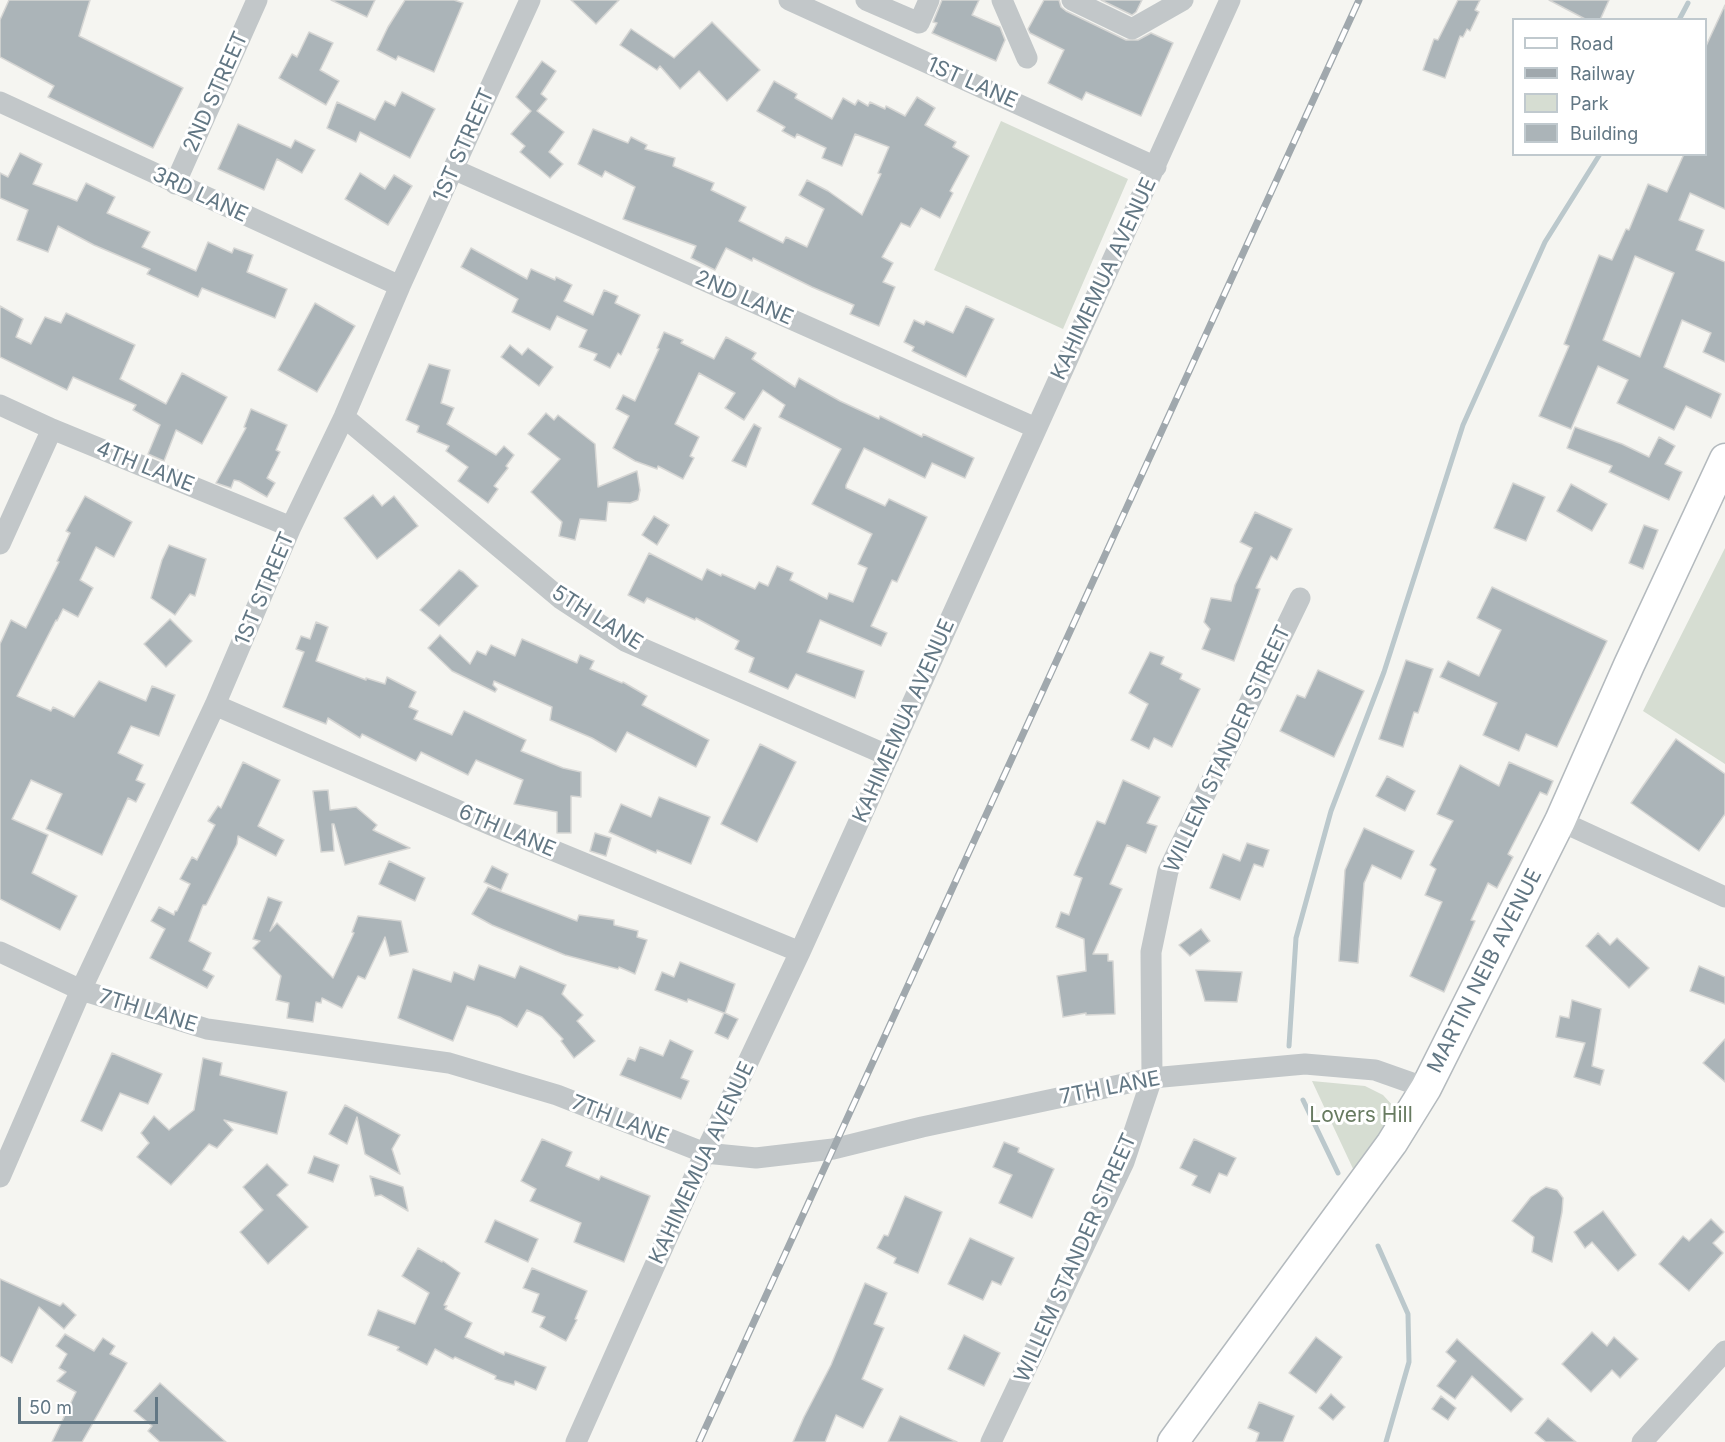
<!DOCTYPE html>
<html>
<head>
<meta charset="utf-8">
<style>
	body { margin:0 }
	#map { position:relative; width:1725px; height:1442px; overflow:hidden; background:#f5f5f1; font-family:Inter,sans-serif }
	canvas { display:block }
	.legend { position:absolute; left:1512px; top:18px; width:195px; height:138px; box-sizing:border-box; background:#fff; border:2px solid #c0c9ce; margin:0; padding:8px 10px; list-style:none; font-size:18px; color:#627784 }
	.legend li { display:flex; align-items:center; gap:12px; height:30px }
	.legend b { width:30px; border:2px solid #c0c9ce }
	.scale { position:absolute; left:18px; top:1397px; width:140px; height:27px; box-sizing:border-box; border:3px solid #627784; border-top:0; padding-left:8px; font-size:18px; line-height:21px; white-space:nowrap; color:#627784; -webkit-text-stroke:4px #fff; paint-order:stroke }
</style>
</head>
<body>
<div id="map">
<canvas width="1725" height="1442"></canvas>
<ul class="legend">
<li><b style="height:8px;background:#fff"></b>Road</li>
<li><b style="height:8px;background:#a0a8ad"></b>Railway</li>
<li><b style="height:16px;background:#d6ddd2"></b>Park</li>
<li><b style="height:16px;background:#abb4b8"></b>Building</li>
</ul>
<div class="scale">50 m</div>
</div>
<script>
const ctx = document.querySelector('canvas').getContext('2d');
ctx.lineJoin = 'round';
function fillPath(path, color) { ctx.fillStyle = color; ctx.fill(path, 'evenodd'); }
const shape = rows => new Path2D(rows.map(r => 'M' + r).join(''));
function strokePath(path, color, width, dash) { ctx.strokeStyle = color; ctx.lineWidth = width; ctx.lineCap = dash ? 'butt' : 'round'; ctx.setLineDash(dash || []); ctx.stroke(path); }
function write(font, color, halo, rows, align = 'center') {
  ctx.font = font + ' Inter,sans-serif'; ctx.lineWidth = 6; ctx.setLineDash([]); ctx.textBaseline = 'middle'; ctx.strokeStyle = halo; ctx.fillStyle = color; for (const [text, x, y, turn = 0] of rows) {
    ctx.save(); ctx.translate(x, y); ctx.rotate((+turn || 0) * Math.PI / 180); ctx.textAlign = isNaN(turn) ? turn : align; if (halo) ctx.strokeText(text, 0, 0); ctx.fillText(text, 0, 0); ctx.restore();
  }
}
fillPath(shape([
	[1001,121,1128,179,1063,329,934,270],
	[1725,548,1725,764,1643,711],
	[1312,1081,1365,1086,1383,1095,1395,1108,1392,1122,1355,1173]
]), '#d6ddd2');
strokePath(shape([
	[1679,20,1688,3],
	[1289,1046,1296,938,1331,811,1384,672,1463,425,1545,242,1600,154],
	[1303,1100,1338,1173],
	[1378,1246,1408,1314,1409,1362,1386,1442]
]), '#bbc8cc', 5);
const building = shape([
	[9,0,90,0,79,36,183,88,153,148,48,97,54,86,0,57,0,20,9,0],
	[331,0,375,0,367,17,331,0],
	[405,0,454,0,463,3,434,72,398,56,396,60,377,50,388,27,405,0],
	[571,0,619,0,596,24,571,0],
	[942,0,979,0,972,15,1000,27,1005,40,996,61,932,33,937,23,933,22,942,0],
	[1044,0,1059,0,1061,7,1066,11,1126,40,1138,40,1151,33,1173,43,1141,116,1086,92,1082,100,1048,83,1064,50,1030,33,1028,29,1044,0],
	[1101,0,1142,0,1136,12,1132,15,1101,0],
	[1458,0,1480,0,1475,10,1479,12,1470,31,1467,29,1463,37,1460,36,1445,78,1423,70,1434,39,1438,40,1458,0],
	[1549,0,1609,0,1600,20,1587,20,1549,0],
	[1725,5,1725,209,1690,193,1679,220,1704,230,1696,250,1725,262,1725,362,1703,352,1711,333,1682,320,1664,367,1721,394,1711,418,1686,406,1674,430,1617,403,1628,380,1598,366,1571,429,1539,416,1569,346,1564,344,1599,255,1612,260,1626,229,1629,230,1648,184,1667,192,1684,154,1706,154,1706,46,1725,5],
	[1635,256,1674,273,1640,357,1603,340,1635,256],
	[712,22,760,70,727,101,699,71,680,89,660,66,657,70,620,45,631,29,674,58,712,22],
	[309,32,333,43,320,70,339,81,326,105,279,78,292,54,297,57,309,32],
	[542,61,556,71,541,94,547,99,537,111,564,132,549,152,563,164,550,178,520,152,525,146,511,134,531,111,516,97,542,61],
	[774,81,797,94,795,98,832,119,843,98,855,105,858,100,868,106,870,102,885,109,886,106,905,116,917,97,935,108,925,125,956,142,953,147,969,156,950,191,953,193,940,218,921,208,910,227,901,223,882,257,893,263,883,282,895,287,879,326,850,314,854,305,812,287,753,258,752,261,726,248,715,270,691,258,696,246,623,219,635,187,605,171,602,177,578,164,593,129,628,143,631,137,647,145,645,149,675,158,673,166,714,183,711,190,746,207,739,221,783,243,786,237,807,247,824,209,799,195,807,180,828,191,862,215,881,174,878,173,889,147,855,134,842,166,822,158,826,148,797,134,795,138,782,131,785,127,757,111,774,81],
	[402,92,435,109,410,158,360,132,356,142,327,128,337,102,375,120,385,101,395,106,402,92],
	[238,124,291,148,295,140,315,150,302,173,277,159,264,190,218,169,238,124],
	[20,153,42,164,33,184,77,201,86,183,115,197,107,213,150,232,142,247,196,271,208,242,232,253,234,248,253,255,247,272,287,289,275,318,202,288,198,297,147,274,150,269,94,245,58,226,48,252,17,240,28,210,0,198,0,173,8,177,20,153],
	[360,173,385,189,394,175,412,186,388,225,345,199,360,173],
	[471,248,527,279,531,269,555,280,556,277,572,285,564,301,593,315,604,290,618,296,615,303,640,315,621,355,618,353,610,368,594,360,597,354,579,347,587,330,557,316,550,330,512,312,518,299,461,267,471,248],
	[315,303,355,326,317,392,278,370,315,303],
	[0,306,23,319,16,337,31,344,45,317,61,323,66,313,135,345,120,379,166,404,182,373,227,397,202,444,176,430,164,461,148,454,160,425,133,410,136,405,73,377,67,390,0,357,0,306],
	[966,306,994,319,966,377,912,351,914,347,904,342,914,320,924,325,926,321,953,333,966,306],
	[664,332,683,340,681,343,714,359,726,337,756,353,752,359,795,387,799,378,840,401,879,419,880,416,922,437,923,434,974,458,965,478,932,463,925,478,864,448,846,485,846,488,885,506,889,499,927,517,897,582,892,580,871,626,887,633,881,646,820,620,807,652,864,671,855,698,796,674,788,689,749,672,754,658,735,649,739,641,696,618,695,620,647,598,644,603,628,595,649,553,702,580,707,569,721,576,722,574,755,589,759,582,768,586,777,566,793,573,790,580,827,599,829,593,853,602,867,568,858,564,872,534,812,504,841,449,779,417,785,405,763,390,744,420,725,408,735,393,699,373,675,424,699,437,690,456,694,458,683,479,658,466,657,469,635,461,613,448,629,416,616,409,623,395,635,401,659,349,657,348,664,332],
	[510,345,522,355,528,348,553,367,539,386,501,357,510,345],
	[429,364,450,370,441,403,454,408,447,424,496,455,504,446,514,455,506,466,508,468,494,486,498,489,488,503,458,481,468,467,446,451,449,446,417,432,419,426,406,420,429,364],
	[251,409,287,425,276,450,280,452,267,478,275,483,267,497,239,481,234,480,231,488,216,483,246,428,244,427,251,409],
	[546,413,554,420,558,415,595,444,598,487,637,471,640,490,638,500,630,503,608,502,606,521,580,519,575,540,559,536,562,522,531,492,560,459,528,434,546,413],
	[754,424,761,428,746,467,732,461,754,424],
	[1575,427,1622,444,1649,457,1659,437,1675,446,1665,464,1682,472,1669,500,1609,472,1612,466,1567,448,1575,427],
	[1513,483,1545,497,1526,541,1494,528,1513,483],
	[1571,484,1607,504,1592,531,1557,511,1571,484],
	[373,495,382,506,394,496,418,526,377,559,344,518,373,495],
	[85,496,132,522,114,557,96,547,80,580,93,588,78,617,63,609,57,621,56,620,17,696,51,711,53,707,74,717,99,681,146,701,152,686,175,695,159,736,131,726,118,753,143,765,136,780,145,784,136,802,128,798,102,855,46,829,62,794,31,780,12,819,48,835,32,873,77,896,60,930,0,899,0,644,11,620,26,628,59,562,57,561,70,533,66,531,85,496],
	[1255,512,1292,529,1277,560,1271,556,1256,588,1260,589,1234,661,1202,649,1210,629,1204,622,1211,598,1231,601,1235,585,1252,548,1240,542,1255,512],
	[654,516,669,525,657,545,642,535,654,516],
	[1644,525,1658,530,1643,569,1629,563,1644,525],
	[169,545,206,559,195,596,190,594,175,615,151,598,162,560,169,545],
	[459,570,463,572,478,586,439,626,420,610,459,570],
	[1492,587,1607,641,1557,747,1526,734,1519,751,1483,735,1497,703,1440,677,1448,661,1479,676,1501,630,1477,618,1492,587],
	[170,619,192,641,166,667,144,644,170,619],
	[316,622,328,627,316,661,366,680,366,678,385,684,387,677,416,692,409,707,418,711,414,719,452,735,464,711,526,740,521,751,563,768,581,772,581,797,571,796,571,833,557,833,557,812,514,804,523,780,476,760,468,775,421,752,416,761,362,734,360,738,328,718,326,724,283,707,304,652,296,649,301,636,310,639,316,622],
	[440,635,470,664,477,651,486,655,491,645,515,656,522,639,577,663,580,655,594,661,590,669,622,683,623,682,647,696,642,705,709,740,696,767,627,732,616,752,592,738,550,720,552,707,494,681,493,685,497,689,495,692,452,671,428,648,440,635],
	[1150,652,1164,657,1161,664,1182,674,1180,679,1200,689,1172,747,1154,738,1149,749,1131,740,1148,704,1129,693,1150,652],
	[1406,660,1433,669,1418,713,1414,712,1403,747,1379,739,1406,660],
	[1318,670,1364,691,1334,757,1280,731,1297,695,1305,698,1318,670],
	[1676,739,1725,774,1725,814,1699,851,1631,803,1676,739],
	[760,744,796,762,757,842,721,824,760,744],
	[243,762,280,780,258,826,284,840,276,856,238,836,237,844,206,905,203,905,189,941,211,953,203,970,214,976,207,988,150,958,165,929,151,921,159,907,174,915,175,911,177,911,190,884,180,879,192,857,197,860,215,825,208,821,218,806,221,808,243,762],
	[1509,762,1553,781,1547,795,1540,792,1508,854,1513,857,1497,888,1488,883,1471,920,1475,921,1444,992,1410,976,1442,902,1425,895,1436,869,1430,865,1453,821,1437,814,1460,765,1499,786,1509,762],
	[1387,776,1415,791,1405,811,1376,796,1387,776],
	[1123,780,1160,797,1147,823,1157,826,1146,853,1127,845,1110,884,1122,889,1093,954,1108,954,1108,961,1113,961,1115,1014,1086,1015,1086,1013,1063,1017,1057,976,1086,971,1084,939,1056,927,1061,912,1069,915,1082,878,1074,875,1097,821,1105,824,1123,780],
	[328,790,330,810,356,807,377,825,373,830,410,848,345,865,334,824,332,824,334,851,321,852,313,791,328,790],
	[659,797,710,817,691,864,657,850,656,853,609,832,621,804,651,817,659,797],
	[1364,828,1414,851,1401,879,1372,865,1364,883,1358,963,1339,961,1345,870,1364,828],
	[595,833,611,838,606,856,590,851,595,833],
	[1247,843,1269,850,1263,867,1254,864,1240,900,1210,888,1223,854,1240,861,1247,843],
	[389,861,425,878,415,901,379,884,389,861],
	[492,866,508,874,501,890,484,882,492,866],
	[488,887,577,921,579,915,614,920,614,925,638,931,637,937,647,940,635,974,619,967,618,969,565,955,492,925,472,914,488,887],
	[268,897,282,902,270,931,277,923,333,978,354,933,352,932,358,916,401,921,408,952,390,956,385,937,365,979,358,976,342,1008,322,998,321,1003,316,1002,313,1022,287,1018,289,1003,276,1000,281,976,253,948,260,941,253,939,268,897],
	[1201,929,1210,941,1190,956,1179,945,1201,929],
	[1598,933,1610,945,1617,938,1649,968,1629,988,1586,946,1598,933],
	[680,962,735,984,725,1013,738,1019,728,1039,715,1033,724,1013,688,999,687,1002,655,990,662,972,674,977,680,962],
	[479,965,515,978,520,966,566,985,562,994,583,1015,577,1021,595,1041,574,1058,561,1041,563,1039,542,1017,527,1010,517,1027,500,1017,467,1006,453,1041,398,1018,413,969,451,982,454,972,474,980,479,965],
	[1699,966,1725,977,1725,1004,1690,991,1699,966],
	[1196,970,1242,972,1237,1002,1205,1001,1196,970],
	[1572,1000,1601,1009,1592,1066,1604,1070,1600,1085,1574,1077,1585,1043,1556,1037,1560,1016,1569,1018,1572,1000],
	[1725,1039,1725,1082,1703,1063,1725,1039],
	[670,1040,693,1051,681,1078,689,1081,681,1099,620,1075,628,1058,635,1061,640,1047,663,1056,670,1040],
	[112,1053,162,1074,148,1104,120,1093,102,1131,81,1121,112,1053],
	[203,1058,222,1063,220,1075,287,1092,277,1134,224,1120,233,1130,217,1148,209,1144,171,1185,137,1157,149,1143,141,1133,154,1116,169,1130,194,1110,203,1058],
	[345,1105,400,1135,392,1149,400,1174,365,1154,357,1117,347,1144,329,1134,345,1105],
	[542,1139,572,1152,566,1166,599,1180,601,1176,650,1196,624,1262,574,1242,581,1223,530,1201,536,1189,521,1181,542,1139],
	[1194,1139,1236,1158,1227,1176,1219,1173,1210,1193,1192,1185,1197,1176,1180,1168,1194,1139],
	[1004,1142,1019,1148,1018,1152,1054,1169,1032,1218,999,1203,1012,1175,993,1167,1004,1142],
	[314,1156,339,1165,333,1182,308,1173,314,1156],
	[267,1164,288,1185,277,1195,308,1227,268,1264,240,1232,263,1210,243,1187,267,1164],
	[370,1176,403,1187,408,1211,381,1195,375,1196,370,1176],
	[1546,1187,1557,1190,1563,1198,1562,1212,1552,1262,1532,1252,1534,1237,1512,1221,1531,1197,1546,1187],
	[905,1196,942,1212,918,1273,894,1263,896,1258,877,1248,884,1235,888,1236,905,1196],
	[1603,1211,1636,1255,1618,1271,1592,1242,1585,1248,1574,1232,1603,1211],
	[1711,1219,1724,1232,1713,1243,1723,1253,1689,1291,1659,1264,1683,1236,1689,1241,1711,1219],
	[495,1220,538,1239,528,1262,485,1242,495,1220],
	[970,1238,1014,1258,1001,1285,992,1281,983,1300,948,1284,970,1238],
	[418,1248,442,1262,443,1261,460,1273,444,1305,447,1306,445,1309,472,1323,465,1337,504,1355,505,1352,546,1367,536,1390,515,1381,514,1385,495,1379,496,1376,455,1357,453,1359,435,1349,427,1365,397,1350,399,1347,368,1335,378,1310,415,1324,429,1293,402,1276,418,1248],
	[532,1268,587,1291,575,1319,577,1320,566,1341,540,1327,545,1317,532,1312,539,1294,523,1288,532,1268],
	[0,1279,60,1306,63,1303,76,1315,64,1329,39,1307,12,1363,0,1356,0,1279],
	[865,1283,887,1293,874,1324,884,1328,862,1379,883,1389,863,1428,836,1415,825,1442,793,1442,804,1417,831,1365,865,1283],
	[1592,1332,1607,1346,1614,1337,1638,1359,1620,1378,1612,1370,1591,1392,1562,1364,1592,1332],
	[65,1334,94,1351,103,1338,115,1346,110,1354,127,1363,82,1442,52,1442,76,1392,57,1381,66,1372,59,1368,67,1354,56,1346,65,1334],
	[964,1335,1000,1353,984,1386,948,1369,964,1335],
	[1316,1337,1342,1357,1316,1393,1289,1373,1316,1337],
	[1457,1339,1523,1399,1511,1412,1472,1376,1455,1399,1437,1386,1456,1361,1446,1352,1457,1339],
	[160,1383,226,1442,160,1442,148,1431,152,1426,134,1411,160,1383],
	[1331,1394,1345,1407,1333,1420,1319,1408,1331,1394],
	[1441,1396,1456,1408,1448,1420,1432,1409,1441,1396],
	[1259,1402,1294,1416,1283,1442,1256,1442,1259,1433,1248,1428,1259,1402],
	[900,1416,957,1442,888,1442,900,1416],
	[1548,1418,1576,1442,1546,1442,1535,1433,1548,1418]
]);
fillPath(building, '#abb4b8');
strokePath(building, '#d6d6d4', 1.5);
const secondary = shape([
	[1173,1442,1392,1143,1426,1088,1560,821,1629,665,1725,459]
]);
strokePath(secondary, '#b4babe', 33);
strokePath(shape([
	[789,0,1156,167],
	[866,0,919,23,929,0],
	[1002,0,1027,58],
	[1072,0,1132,29,1183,0],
	[0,102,400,286],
	[453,169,1036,428],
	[175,184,257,0],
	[0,405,52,429,291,527],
	[344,417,561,599,625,641,889,756],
	[0,544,52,429],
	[215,705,489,824,800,952],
	[1560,821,1725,897],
	[0,952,81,990,207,1029,449,1063,557,1095,705,1153,756,1158,833,1149,922,1127,1152,1078,1305,1064,1375,1070,1426,1088],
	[0,1177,81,990,215,705,291,527,344,417,400,286,530,0],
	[576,1442,705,1153,800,952,1230,0],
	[991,1442,1124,1162,1152,1078,1151,952,1168,871,1300,598],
	[1642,1442,1725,1351]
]), '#c2c7c9', 21);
strokePath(secondary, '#fff', 30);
const rail = shape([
	[699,1442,1359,0]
]);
strokePath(rail, '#a0a8ad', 7);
strokePath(rail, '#fff', 4.5, [14]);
write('21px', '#627784', '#fff', [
	["1ST LANE",972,83,24],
	["2ND STREET",216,92,-66],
	["1ST STREET",464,145,-66],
	["3RD LANE",200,195,25],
	["KAHIMEMUA AVENUE",1104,279,-65],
	["2ND LANE",744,298,24],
	["4TH LANE",145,467,22],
	["1ST STREET",265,589,-67],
	["5TH LANE",597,618,32],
	["KAHIMEMUA AVENUE",904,721,-66],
	["WILLEM STANDER STREET",1228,749,-65],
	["6TH LANE",507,831,23],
	["MARTIN NEIB AVENUE",1485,971,-63],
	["7TH LANE",148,1011,17],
	["7TH LANE",1110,1088,-11],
	["7TH LANE",620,1120,21],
	["KAHIMEMUA AVENUE",702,1163,-65],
	["WILLEM STANDER STREET",1076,1258,-66]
]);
write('21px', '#687b61', '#fff', [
	["Lovers Hill",1361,1116]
]);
</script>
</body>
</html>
